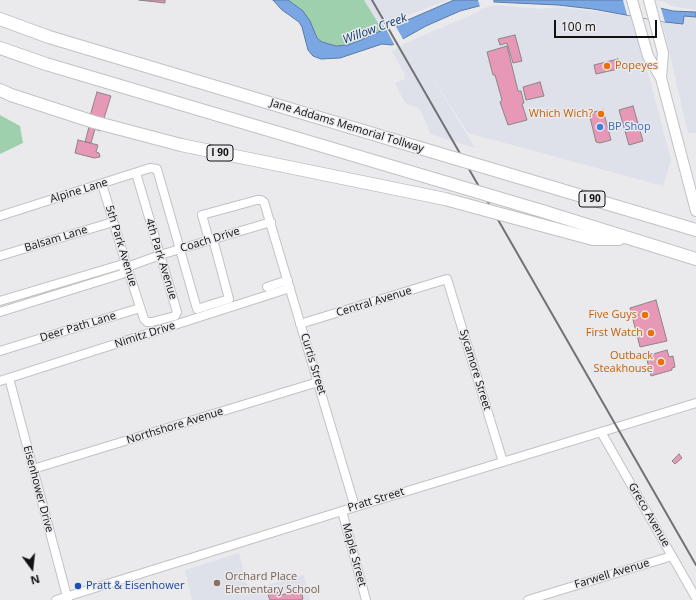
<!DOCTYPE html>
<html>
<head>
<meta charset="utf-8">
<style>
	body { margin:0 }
	#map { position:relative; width:696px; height:600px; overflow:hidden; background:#eaeaed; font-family:"Open Sans",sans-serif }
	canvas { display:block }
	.north { position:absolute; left:12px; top:548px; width:40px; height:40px; -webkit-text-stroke:3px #eaeaed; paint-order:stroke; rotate:165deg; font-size:11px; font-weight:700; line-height:16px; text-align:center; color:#111112 }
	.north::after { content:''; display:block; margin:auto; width:14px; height:18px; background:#111112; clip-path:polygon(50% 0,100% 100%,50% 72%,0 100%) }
	.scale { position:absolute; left:554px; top:20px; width:103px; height:18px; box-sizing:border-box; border:2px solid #111112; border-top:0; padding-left:5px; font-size:12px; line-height:14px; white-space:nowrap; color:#111112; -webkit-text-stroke:3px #eaeaed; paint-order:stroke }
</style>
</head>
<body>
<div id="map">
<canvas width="696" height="600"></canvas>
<div class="north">N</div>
<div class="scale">100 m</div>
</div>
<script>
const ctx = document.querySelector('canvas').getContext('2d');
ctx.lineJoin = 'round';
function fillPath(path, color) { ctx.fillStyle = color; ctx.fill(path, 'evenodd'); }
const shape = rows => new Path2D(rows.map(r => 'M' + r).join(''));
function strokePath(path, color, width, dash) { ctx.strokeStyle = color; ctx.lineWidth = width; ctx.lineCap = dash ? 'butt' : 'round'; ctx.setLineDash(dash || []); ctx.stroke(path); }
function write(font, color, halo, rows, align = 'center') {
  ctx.font = font + ' "Open Sans",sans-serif'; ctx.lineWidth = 3; ctx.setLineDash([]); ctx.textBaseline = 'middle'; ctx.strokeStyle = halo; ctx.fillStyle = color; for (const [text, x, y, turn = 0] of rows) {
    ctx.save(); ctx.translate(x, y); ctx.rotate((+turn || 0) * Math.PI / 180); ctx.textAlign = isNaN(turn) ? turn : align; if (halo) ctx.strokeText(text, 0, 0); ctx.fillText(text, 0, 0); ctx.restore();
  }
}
fillPath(shape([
	[364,0,448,0,398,19,399,22,395,24,392,19,380,27],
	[656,0,696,0,696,10,672,6,662,1,657,1],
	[494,5,541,9,557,7,633,16,671,160,663,186,468,133,424,64,475,148,430,134,428,127,419,108,405,103,395,83,405,79,404,73,392,51,410,41,478,12,481,9],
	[684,16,696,17,696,133,688,133,662,21,683,23],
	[239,553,249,590,304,575,310,600,192,600,185,570]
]), '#dee0ea');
fillPath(shape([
	[288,0,364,0,380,26,383,25,386,29,361,40,348,45,336,46,322,42,317,38,314,31],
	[0,115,20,126,23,143,0,154]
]), '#9fd0ae');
const water = shape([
	[273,0,288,0,303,11,310,21,317,38,322,42,336,46,348,45,361,40,398,23,410,19,454,0,625,0,673,11,696,12,696,17,684,16,683,24,665,22,593,9,558,5,494,2,460,11,426,26,392,45,382,44,340,58,321,59,313,56,308,50,302,27,299,22,282,10,273,0]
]);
fillPath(water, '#7aa7e4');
strokePath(water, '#5a7aa5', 1);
fillPath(shape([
	[478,0,493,0,494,4,480,7],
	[623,0,635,0,660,5,665,22,627,15],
	[394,23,404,41,395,46,385,27]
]), '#eaeaed');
const building = shape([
	[139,0,165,0,165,3,139,0],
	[515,35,522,61,513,63,507,43,500,45,498,39,515,35],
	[507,46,518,91,521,91,524,103,522,104,527,120,508,125,500,102,502,100,495,75,493,75,487,52,507,46],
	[618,59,620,67,618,68,618,69,596,74,594,65,618,59],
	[540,82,544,96,526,100,523,87,540,82],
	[97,92,111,96,100,131,95,129,91,143,85,142,89,127,87,126,97,92],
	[633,106,643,141,629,145,619,110,633,106],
	[603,110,611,140,600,143,596,142,589,113,603,110],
	[78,140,98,145,96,152,99,153,100,157,94,158,75,153,78,140],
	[656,300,667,341,640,347,630,308,656,300],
	[667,350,669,357,673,356,675,367,672,368,672,370,651,376,646,356,667,350],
	[679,454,682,458,675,464,672,461,679,454],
	[301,590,303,599,300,600,270,600,268,595,280,592,281,595,301,590]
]);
fillPath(building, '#e798b7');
strokePath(building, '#8a8687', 1);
const minor = shape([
	[102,184,127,267,144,319,147,322,152,322,175,316,177,312,136,173],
	[0,216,150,168,157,169,197,309,229,299,213,239],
	[209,240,202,215,257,200,261,200,264,202,355,507],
	[0,256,113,222],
	[267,287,288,280],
	[0,301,120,265,127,267,160,255,271,222],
	[0,312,122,274,127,267],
	[300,324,447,279,503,462],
	[0,351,140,308],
	[9,378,68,600],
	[0,381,290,288],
	[601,432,696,598],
	[33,469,318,382],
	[342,511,366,600],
	[56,600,342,511,696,403],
	[528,600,672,556]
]);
const major = shape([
	[632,0,648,56,661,78,696,211],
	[649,0,663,53,661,78]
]);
const highway = shape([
	[0,19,49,37,420,148],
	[0,48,46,64,434,179],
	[0,90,11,95,94,122,181,145,445,199],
	[511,175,696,230],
	[542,211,696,259],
	[552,228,593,239,619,239]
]);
strokePath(minor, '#c1c2c5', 10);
strokePath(major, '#c1c2c5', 12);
strokePath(highway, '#c1c2c5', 14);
strokePath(minor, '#fff', 8);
strokePath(major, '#fff', 10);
strokePath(highway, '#fff', 12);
strokePath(shape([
	[372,0,696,565]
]), '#727274', 2);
const highwayBridge = shape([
	[420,148,511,175],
	[434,179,542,211],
	[445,199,552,228]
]);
strokePath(highwayBridge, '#c1c2c5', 14, []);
strokePath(highwayBridge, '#fff', 12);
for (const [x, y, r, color] of [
	[607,66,4,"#e8710a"],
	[601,114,4,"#e8710a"],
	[600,127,4,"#3f7fe0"],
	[645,315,4,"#e8710a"],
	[651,333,4,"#e8710a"],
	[661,362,4,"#e8710a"],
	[217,583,4,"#8d6e63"],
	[78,586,4,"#1a4fb4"]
]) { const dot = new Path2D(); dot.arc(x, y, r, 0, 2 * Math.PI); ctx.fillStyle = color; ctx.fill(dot); strokePath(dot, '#eaeaed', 1.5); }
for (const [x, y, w] of [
	[220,153,26],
	[592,199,26]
]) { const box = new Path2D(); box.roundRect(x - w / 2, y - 8, w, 16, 3); ctx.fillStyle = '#eaeaed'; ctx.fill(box); strokePath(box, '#111112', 1); }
write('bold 10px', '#111112', null, [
	["I 90",220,153],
	["I 90",592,199]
]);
write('11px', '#c56008', '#eaeaed', [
	["Popeyes",615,66,"left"],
	["Which Wich?",593,114],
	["Five Guys",637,315],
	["First Watch",643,333],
	["Outback",653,356],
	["Steakhouse",653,369]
], 'right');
write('11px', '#111112', '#eaeaed', [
	["Jane Addams Memorial Tollway",347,126,17],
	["Alpine Lane",79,191,-17],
	["Balsam Lane",56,239,-17],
	["Coach Drive",210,240,-17],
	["5th Park Avenue",121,246,73],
	["4th Park Avenue",161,259,73],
	["Central Avenue",374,302,-17],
	["Deer Path Lane",78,327,-17],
	["Nimitz Drive",145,335,-18],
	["Curtis Street",313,364,73],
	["Sycamore Street",475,370,73],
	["Northshore Avenue",175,426,-17],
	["Eisenhower Drive",38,489,75],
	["Pratt Street",376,500,-17],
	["Greco Avenue",649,515,60],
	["Maple Street",354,555,75],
	["Farwell Avenue",612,574,-17]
]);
write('11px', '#366cbe', '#eaeaed', [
	["BP Shop",608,127]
], 'left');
write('11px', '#785e54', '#eaeaed', [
	["Orchard Place",225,577],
	["Elementary School",225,590]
], 'left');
write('11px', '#164399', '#eaeaed', [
	["Pratt & Eisenhower",86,586]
], 'left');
write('italic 12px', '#0f3c72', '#eaeaed', [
	["Willow Creek",375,29,-20]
]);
</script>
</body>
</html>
